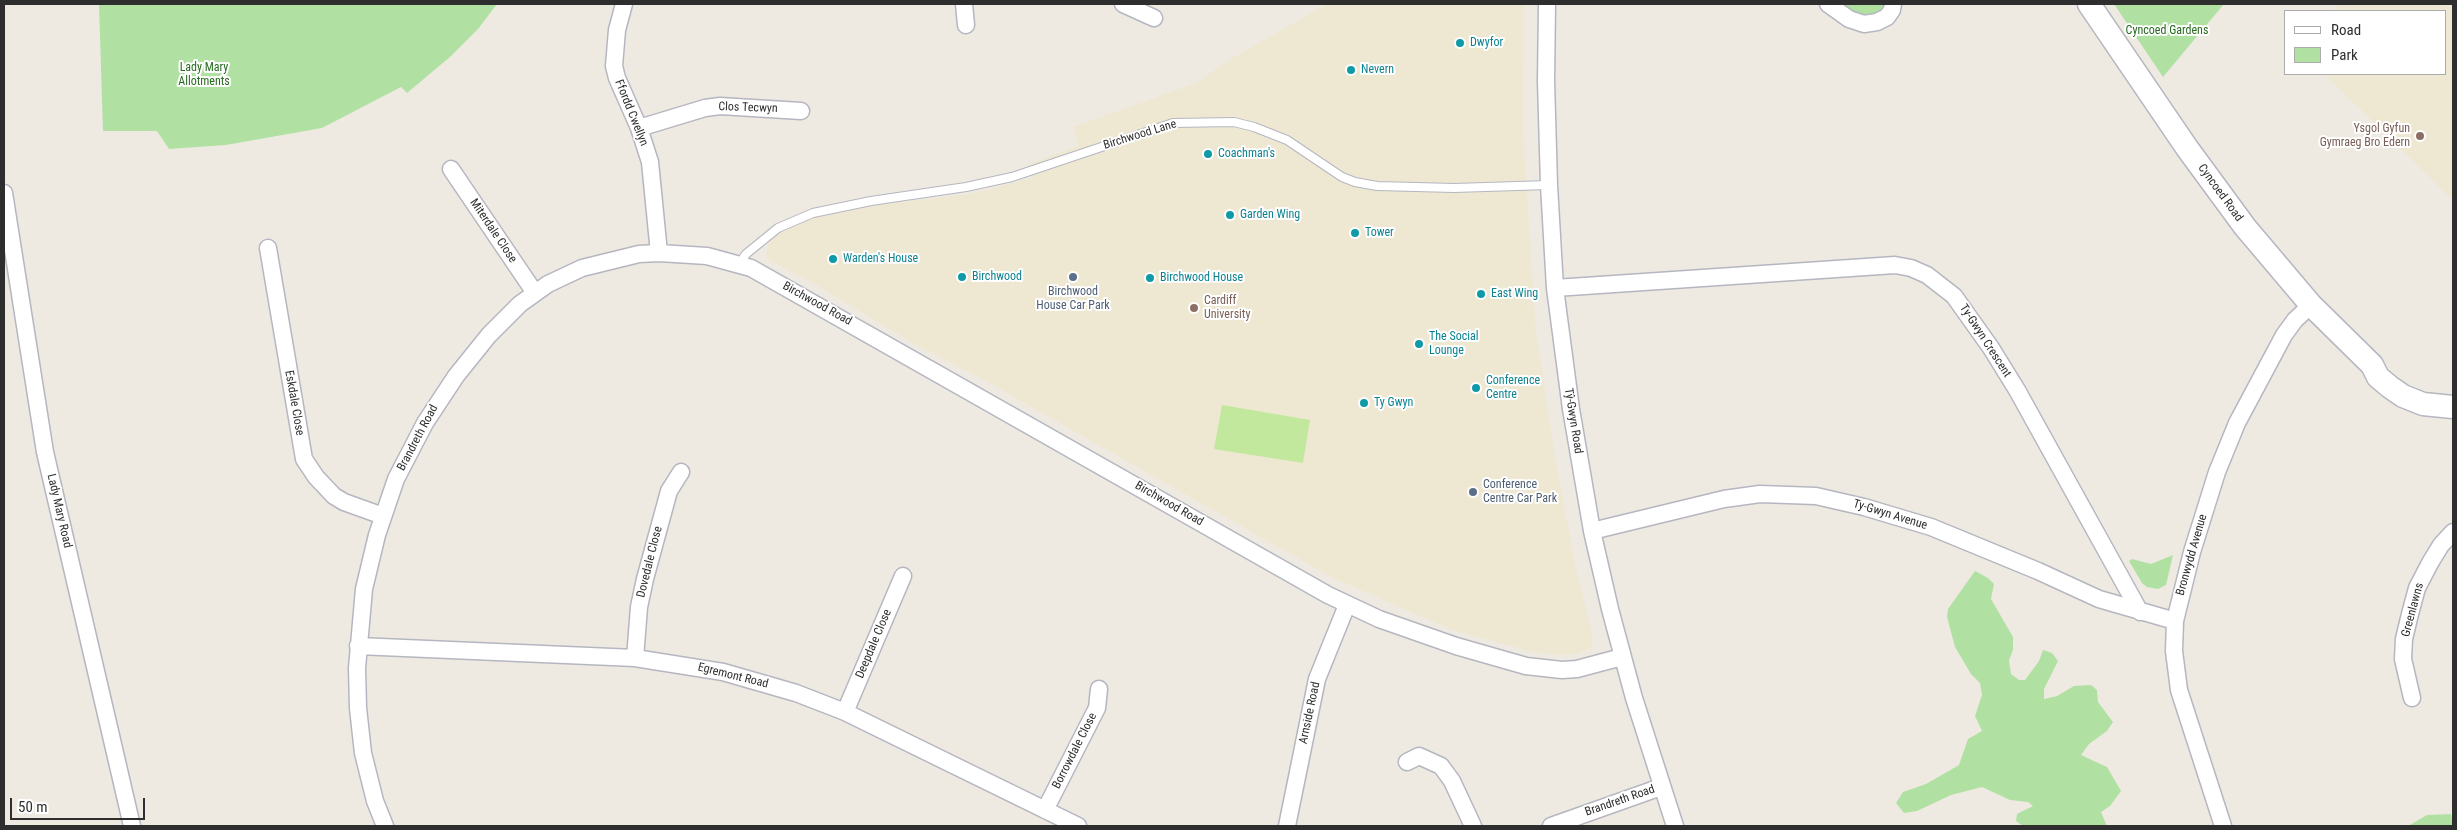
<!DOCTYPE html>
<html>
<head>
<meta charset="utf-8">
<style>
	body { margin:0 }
	#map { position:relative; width:2457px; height:830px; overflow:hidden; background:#eeeae2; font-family:"Roboto Condensed",sans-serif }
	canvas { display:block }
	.frame { position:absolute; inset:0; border:5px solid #2e2e2e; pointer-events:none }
	.legend { position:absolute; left:2284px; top:10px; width:162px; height:65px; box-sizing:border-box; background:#fff; border:1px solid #ababab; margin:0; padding:6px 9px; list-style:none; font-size:15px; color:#2e2e2e }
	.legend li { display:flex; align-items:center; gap:10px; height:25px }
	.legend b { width:25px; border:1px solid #ababab }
	.scale { position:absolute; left:10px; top:798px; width:135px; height:22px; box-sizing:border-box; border:2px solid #2e2e2e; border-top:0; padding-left:6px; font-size:15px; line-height:18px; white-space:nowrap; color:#2e2e2e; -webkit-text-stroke:4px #fff; paint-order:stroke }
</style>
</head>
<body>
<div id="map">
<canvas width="2457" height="830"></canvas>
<div class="frame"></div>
<ul class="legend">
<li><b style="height:6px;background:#fff"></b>Road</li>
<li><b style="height:14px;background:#b1e1a2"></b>Park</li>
</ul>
<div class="scale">50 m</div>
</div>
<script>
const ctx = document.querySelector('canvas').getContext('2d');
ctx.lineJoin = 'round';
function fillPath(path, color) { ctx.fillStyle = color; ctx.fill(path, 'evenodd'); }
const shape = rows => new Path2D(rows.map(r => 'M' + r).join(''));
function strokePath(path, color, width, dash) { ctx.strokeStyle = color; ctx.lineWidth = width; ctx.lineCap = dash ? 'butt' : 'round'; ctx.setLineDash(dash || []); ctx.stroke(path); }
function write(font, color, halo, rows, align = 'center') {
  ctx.font = font + ' "Roboto Condensed",sans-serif'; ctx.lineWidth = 4; ctx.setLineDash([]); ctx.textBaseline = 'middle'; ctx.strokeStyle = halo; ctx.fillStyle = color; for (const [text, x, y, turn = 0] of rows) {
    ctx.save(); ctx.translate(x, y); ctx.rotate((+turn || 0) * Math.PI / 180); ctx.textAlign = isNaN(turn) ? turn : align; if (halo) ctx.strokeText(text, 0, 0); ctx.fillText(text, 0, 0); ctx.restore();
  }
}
fillPath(shape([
	[1327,4,1524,4,1523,131,1536,331,1556,462,1576,569,1593,637,1591,648,1577,654,1560,655,1533,652,1452,630,1331,577,984,380,916,345,816,285,767,259,766,252,769,243,780,232,816,217,852,208,968,194,1032,178,1028,164,1079,146,1073,127,1196,83,1229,60],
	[2339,4,2453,4,2453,198,2451,199,2325,74,2446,74,2446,11,2331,11]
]), '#eee8d3');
fillPath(shape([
	[99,4,497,4,478,29,450,57,407,93,401,87,322,128,226,145,169,149,157,131,103,131],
	[1840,4,1885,4,1883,10,1875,16,1857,15],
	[2114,4,2224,4,2163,77],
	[2173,555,2166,585,2158,589,2147,587,2142,583,2129,561,2132,559,2151,564],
	[1975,571,1988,578,1994,584,1991,599,2013,637,2013,650,2009,660,2011,674,2019,680,2025,680,2039,661,2043,650,2052,653,2058,661,2044,689,2044,699,2057,696,2074,686,2091,685,2097,690,2098,702,2113,722,2107,731,2089,744,2081,755,2107,767,2121,791,2110,806,2101,812,2107,826,2023,826,2016,821,2017,814,2033,806,2028,802,2010,800,1982,787,1951,795,1917,811,1904,813,1896,803,1903,792,1926,784,1959,765,1968,739,1982,731,1975,716,1982,695,1980,683,1971,674,1955,647,1947,617,1948,609],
	[2451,814,2453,826,2408,826,2427,815]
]), '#b1e1a2');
fillPath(shape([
	[1222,405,1310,420,1303,463,1214,449]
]), '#c2e89e');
const lane = shape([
	[740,263,746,254,778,228,813,213,871,201,966,187,1012,177,1173,123,1234,122,1254,127,1287,140,1342,177,1355,182,1377,186,1454,188,1549,185]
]);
const street = shape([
	[624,4,617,30,614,66,617,78,639,128,650,162,659,253],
	[964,4,966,25],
	[1123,4,1154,18],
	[1547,4,1546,81,1549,185,1555,288,1571,409,1592,531,1610,609,1634,698,1675,826],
	[1828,4,1849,19,1864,24,1877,22,1887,17,1892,10,1893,4],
	[639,128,705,108,720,106,801,111],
	[451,169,535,293],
	[4,193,45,452,132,826],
	[268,248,304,459,316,477,334,496,344,502,383,516],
	[1555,288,1895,265,1911,268,1927,275,1954,296,1991,348,2017,390,2140,612],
	[1592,531,1724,499,1760,494,1816,496,1864,507,1931,527,2038,571,2099,599,2175,621],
	[358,646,635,658,723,672,796,693,845,712,1078,826],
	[635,658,639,607,645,579,669,491,681,472],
	[2412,698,2403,659,2404,639,2410,614,2417,588,2430,563,2441,545,2453,532],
	[845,712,903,576],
	[1407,762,1419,756,1441,766,1452,781,1473,826],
	[1045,810,1097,708,1099,689],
	[385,826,375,801,363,753,358,708,357,668,364,589,377,535,396,479,425,423,456,376,489,335,520,304,548,284,582,268,639,254,659,253,707,256,751,268,1328,595,1379,619,1456,646,1526,666,1562,670,1577,669,1622,657],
	[1287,826,1317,679,1347,605],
	[1551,826,1661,787],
	[2223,826,2179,690,2174,651,2175,621,2192,552,2217,472,2237,423,2284,335,2295,320,2311,305]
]);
const secondary = shape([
	[2089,4,2187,148,2245,227,2311,305,2372,365,2378,377,2390,387,2403,396,2423,404,2453,407]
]);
strokePath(lane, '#b5b6c0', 10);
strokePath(street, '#b5b6c0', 19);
strokePath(secondary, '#b5b6c0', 25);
strokePath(lane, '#fff', 8);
strokePath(street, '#fff', 16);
strokePath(secondary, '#fff', 22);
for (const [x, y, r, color] of [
	[1460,43,5,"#0f9aa8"],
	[1351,70,5,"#0f9aa8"],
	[2420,136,5,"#8d6e63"],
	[1208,154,5,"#0f9aa8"],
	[1230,215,5,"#0f9aa8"],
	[1355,233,5,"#0f9aa8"],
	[833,259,5,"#0f9aa8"],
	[962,277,5,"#0f9aa8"],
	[1073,277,5,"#5c6f8a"],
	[1150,278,5,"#0f9aa8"],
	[1481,294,5,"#0f9aa8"],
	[1194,308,5,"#8d6e63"],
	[1419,344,5,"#0f9aa8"],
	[1476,388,5,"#0f9aa8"],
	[1364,403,5,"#0f9aa8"],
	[1473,492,5,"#5c6f8a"]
]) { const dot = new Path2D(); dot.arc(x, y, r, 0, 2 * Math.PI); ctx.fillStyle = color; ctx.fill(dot); strokePath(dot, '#fff', 2); }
write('12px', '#286a1f', '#fff', [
	["Cyncoed Gardens",2167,31],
	["Lady Mary",204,68],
	["Allotments",204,82]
]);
write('12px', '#0d838f', '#fff', [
	["Dwyfor",1470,43],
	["Nevern",1361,70],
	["Coachman's",1218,154],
	["Garden Wing",1240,215],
	["Tower",1365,233],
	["Warden's House",843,259],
	["Birchwood",972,277],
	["Birchwood House",1160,278],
	["East Wing",1491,294],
	["The Social",1429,337],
	["Lounge",1429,351],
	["Conference",1486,381],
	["Centre",1486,395],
	["Ty Gwyn",1374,403]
], 'left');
write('12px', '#2e2e2e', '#fff', [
	["Clos Tecwyn",748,108,2],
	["Ffordd Cwellyn",631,113,68],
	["Birchwood Lane",1140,135,-17],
	["Cyncoed Road",2220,193,54],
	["Miterdale Close",493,231,56],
	["Birchwood Road",817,304,29],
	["Ty-Gwyn Crescent",1985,341,57],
	["Eskdale Close",294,403,80],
	["Tŷ-Gwyn Road",1573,421,81],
	["Brandreth Road",418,438,-62],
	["Birchwood Road",1169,504,30],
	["Lady Mary Road",59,511,77],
	["Ty-Gwyn Avenue",1890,515,17],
	["Bronwydd Avenue",2192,555,-74],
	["Dovedale Close",650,562,-76],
	["Greenlawns",2413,610,-75],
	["Deepdale Close",874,644,-67],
	["Egremont Road",733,676,14],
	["Arnside Road",1310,713,-78],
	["Borrowdale Close",1075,751,-63],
	["Brandreth Road",1620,801,-19]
]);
write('12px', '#785e54', '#fff', [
	["Ysgol Gyfun",2410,129],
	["Gymraeg Bro Edern",2410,143],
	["Cardiff",1204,301,"left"],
	["University",1204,315,"left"]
], 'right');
write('12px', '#4e5e75', '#fff', [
	["Birchwood",1073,292],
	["House Car Park",1073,306],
	["Conference",1483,485,"left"],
	["Centre Car Park",1483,499,"left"]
]);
</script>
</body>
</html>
